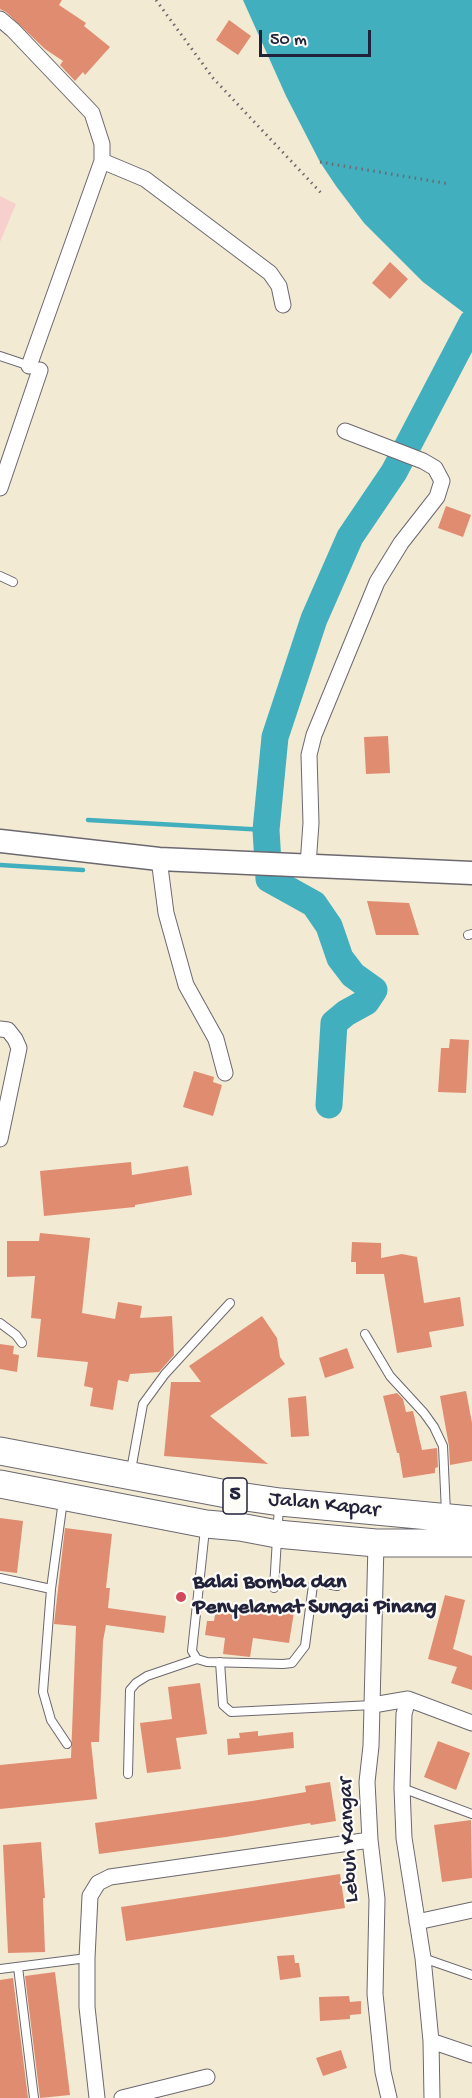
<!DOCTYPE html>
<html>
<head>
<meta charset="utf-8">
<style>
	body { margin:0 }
	#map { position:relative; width:472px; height:2098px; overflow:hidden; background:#f3ead3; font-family:"Gochi Hand",sans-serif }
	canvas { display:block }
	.scale { position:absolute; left:259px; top:30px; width:112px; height:27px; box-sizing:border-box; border:3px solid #22223b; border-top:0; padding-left:8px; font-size:18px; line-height:21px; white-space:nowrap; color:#22223b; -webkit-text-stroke:4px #fdfcf7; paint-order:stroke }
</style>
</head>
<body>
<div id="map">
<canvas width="472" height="2098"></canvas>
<div class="scale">50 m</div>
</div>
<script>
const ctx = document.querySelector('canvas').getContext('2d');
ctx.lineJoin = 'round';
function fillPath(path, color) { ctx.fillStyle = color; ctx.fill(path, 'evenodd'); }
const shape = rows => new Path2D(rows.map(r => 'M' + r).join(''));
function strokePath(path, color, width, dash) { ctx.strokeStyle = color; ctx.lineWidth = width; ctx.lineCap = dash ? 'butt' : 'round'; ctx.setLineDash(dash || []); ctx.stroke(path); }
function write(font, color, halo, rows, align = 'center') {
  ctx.font = font + ' "Gochi Hand",sans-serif'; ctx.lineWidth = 4.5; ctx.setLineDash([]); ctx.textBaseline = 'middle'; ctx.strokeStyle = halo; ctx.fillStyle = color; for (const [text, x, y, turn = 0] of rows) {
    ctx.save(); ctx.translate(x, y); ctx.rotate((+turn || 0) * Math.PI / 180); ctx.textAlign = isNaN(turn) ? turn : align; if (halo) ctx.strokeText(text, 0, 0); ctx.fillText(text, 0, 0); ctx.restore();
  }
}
fillPath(shape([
	[0,196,16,204,0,242]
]), '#f7d0cd');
fillPath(shape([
	[243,0,472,0,472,319,423,282,364,223,336,186,320,162,286,96]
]), '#41afbd');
strokePath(shape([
	[88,820,266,830],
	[0,865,83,870]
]), '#41afbd', 4.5);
strokePath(shape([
	[329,1105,334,1023,346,1013,366,1002,374,990,353,975,340,958,329,926,314,904,269,879,266,830,275,737,314,619,350,537,394,472,472,323]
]), '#41afbd', 27);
fillPath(shape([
	[0,0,62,0,59,5,86,23,84,26,110,47,85,75,83,72,75,81,60,65,63,61,45,49,6,12,0,9],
	[229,20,251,36,238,55,216,40],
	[390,262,408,279,390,299,372,283],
	[446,506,471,515,463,537,438,528],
	[388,736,390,773,366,774,364,737],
	[367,901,409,903,419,935,376,935],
	[450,1039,469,1040,466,1093,438,1092,441,1048,449,1048],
	[194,1071,214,1077,213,1082,222,1085,213,1116,183,1107],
	[131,1162,132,1175,188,1166,192,1195,135,1205,135,1207,44,1216,40,1171],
	[40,1233,90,1238,82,1313,115,1319,118,1302,142,1306,140,1318,172,1316,174,1355,159,1372,130,1374,128,1382,118,1380,113,1410,90,1406,93,1388,84,1386,88,1362,37,1357,41,1319,31,1318,35,1276,7,1277,7,1241,39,1241],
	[352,1242,381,1243,381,1258,402,1254,417,1257,424,1303,460,1297,464,1326,429,1332,432,1347,397,1353,384,1274,356,1274,356,1262,351,1262],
	[262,1316,277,1338,280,1357,285,1364,210,1416,268,1464,164,1456,171,1382,201,1382,189,1366],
	[0,1344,14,1346,13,1354,19,1355,17,1372,0,1369],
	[347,1348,354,1368,325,1378,319,1358],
	[466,1391,472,1423,472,1461,450,1465,449,1446,440,1396],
	[397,1393,403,1399,406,1412,413,1411,422,1450,437,1448,438,1467,435,1468,435,1473,403,1478,399,1453,397,1453,383,1396],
	[306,1396,309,1436,291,1437,288,1398],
	[0,1518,23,1521,17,1573,0,1571],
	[65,1528,112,1534,106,1588,110,1588,108,1608,166,1616,164,1633,106,1625,103,1641,99,1742,91,1742,97,1799,0,1809,0,1765,71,1758,76,1626,54,1624],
	[445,1595,465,1600,453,1649,472,1656,472,1690,451,1683,457,1667,428,1659],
	[217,1602,294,1612,289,1643,253,1638,250,1657,223,1654,225,1638,205,1635,207,1621,214,1621],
	[200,1683,207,1734,176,1738,181,1769,147,1773,140,1723,172,1719,168,1687],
	[258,1731,258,1736,293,1732,294,1748,228,1755,227,1739,240,1738,239,1733],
	[438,1741,470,1753,456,1790,424,1777],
	[330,1782,336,1821,311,1825,310,1823,226,1837,99,1854,95,1823,252,1801,306,1792,305,1786],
	[471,1820,472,1878,442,1882,434,1825],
	[41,1842,45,1898,43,1898,45,1952,8,1953,3,1845],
	[340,1874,345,1908,126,1941,121,1907],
	[294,1955,295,1963,299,1963,301,1977,280,1980,277,1956],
	[55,1972,70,2095,40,2098,25,1976],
	[13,1978,28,2098,0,2098,0,1980],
	[349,1996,350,2002,361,2001,361,2014,350,2015,350,2019,320,2021,319,1997],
	[341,2050,347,2068,323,2076,316,2058]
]), '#e08c71');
const lane = shape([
	[0,356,30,366],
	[0,576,13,582],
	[468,935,472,934],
	[0,1323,16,1335,22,1343],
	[365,1334,390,1376,424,1413,434,1427,443,1446,446,1513],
	[131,1470,143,1404,165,1374,230,1303],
	[63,1500,51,1589,43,1692,51,1720,67,1744],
	[205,1529,192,1651,197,1659,207,1662,283,1664,292,1663,305,1646,313,1585,317,1582,337,1586],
	[0,1578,51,1589],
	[274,1588,279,1506],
	[220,1662,223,1705,231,1712,373,1705],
	[128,1774,130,1690,136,1683,147,1676,197,1659],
	[402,1788,472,1814],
	[423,1958,472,1975],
	[18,1967,34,2098],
	[0,1969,87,1958]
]);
const street = shape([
	[0,19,13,30,92,113,102,144,102,161,29,366],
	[102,161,145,179,270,273,279,286,283,305],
	[0,488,40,370],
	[159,859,166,913,186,985,216,1039,225,1073],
	[308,865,311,823,309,755,314,735,377,582,401,543,437,497,442,481,435,468,423,461,345,431],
	[0,1029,8,1030,15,1039,19,1048,0,1139],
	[376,1543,371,1746,367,1782,370,1840,377,1899,375,1994,383,2072,389,2098],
	[408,1699,404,1714,402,1788,404,1838,423,1958,431,2041,432,2098],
	[408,1699,472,1723],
	[373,1705,408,1699],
	[417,1922,472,1910],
	[431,2041,472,2055],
	[97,2098,87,2007,87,1958,90,1896,98,1883,110,1877,370,1840],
	[122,2098,207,2077]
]);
const primary = shape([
	[0,841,159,859,472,873]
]);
const highway = shape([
	[0,1451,232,1495,280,1502,472,1520],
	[0,1484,206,1524,240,1527,277,1534,376,1543,472,1543]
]);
strokePath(lane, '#6b6870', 10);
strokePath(street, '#6b6870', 17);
strokePath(primary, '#6b6870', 25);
strokePath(highway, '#6b6870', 29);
strokePath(shape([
	[156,0,213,78,322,194],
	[320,162,450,184]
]), '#6b6870', 3, [1.5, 4.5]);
strokePath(lane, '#fff', 8);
strokePath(street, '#fff', 15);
strokePath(primary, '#fff', 22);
strokePath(highway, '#fff', 27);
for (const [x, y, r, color] of [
	[181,1597,6,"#d1495b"]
]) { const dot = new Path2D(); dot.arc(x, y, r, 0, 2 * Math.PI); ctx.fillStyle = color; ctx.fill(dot); strokePath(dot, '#fdfcf7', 2); }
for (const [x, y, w] of [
	[235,1496,24]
]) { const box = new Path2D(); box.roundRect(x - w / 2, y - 18, w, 36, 4.5); ctx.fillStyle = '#fdfcf7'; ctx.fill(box); strokePath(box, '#22223b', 1.5); }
write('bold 21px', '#22223b', null, [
	["5",235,1496]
]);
write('22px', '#22223b', '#fdfcf7', [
	["Jalan Kapar",324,1506,6],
	["Lebuh Kangar",350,1840,-93]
]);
write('bold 22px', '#22223b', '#fdfcf7', [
	["Balai Bomba dan",193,1584],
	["Penyelamat Sungai Pinang",193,1609]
], 'left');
</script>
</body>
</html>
